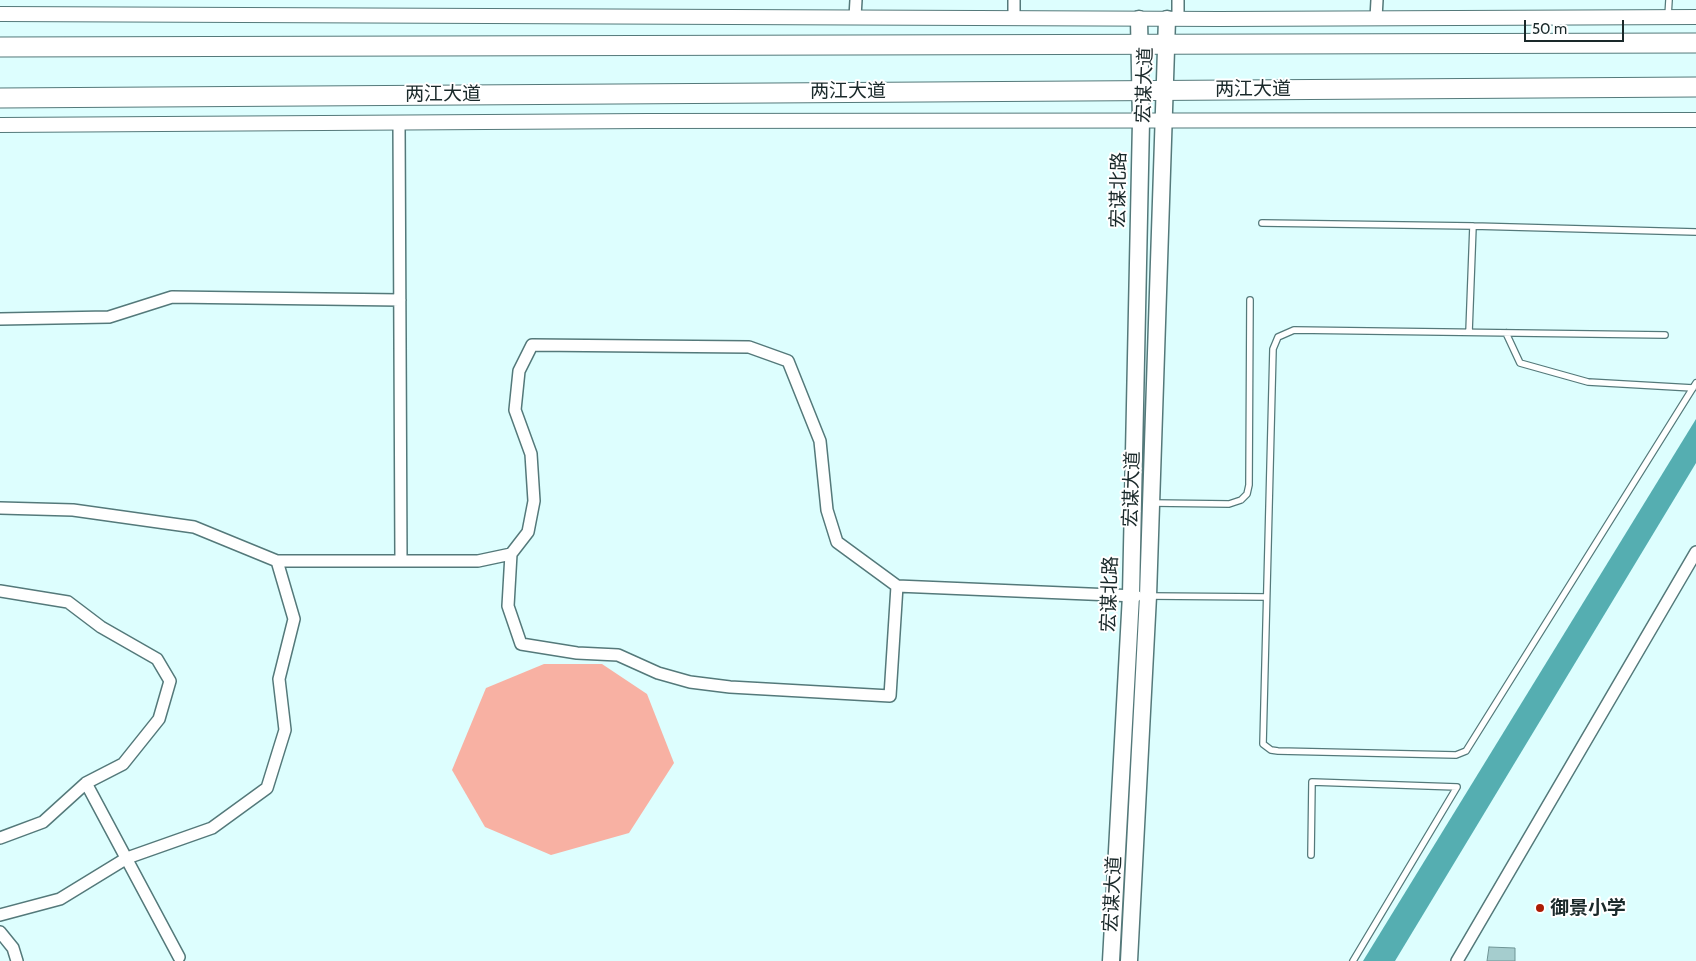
<!DOCTYPE html>
<html>
<head>
<meta charset="utf-8">
<style>
	body { margin:0 }
	#map { position:relative; width:1696px; height:961px; overflow:hidden; background:#ddfefe; font-family:Cabin,sans-serif }
	canvas { display:block }
	.scale { position:absolute; left:1524px; top:20px; width:100px; height:22px; box-sizing:border-box; border:2px solid #1a292a; border-top:0; padding-left:6px; font-size:15px; line-height:18px; white-space:nowrap; color:#1a292a; -webkit-text-stroke:4px #fff; paint-order:stroke }
</style>
</head>
<body>
<div id="map">
<canvas width="1696" height="961"></canvas>
<div class="scale">50 m</div>
</div>
<script>
const ctx = document.querySelector('canvas').getContext('2d');
ctx.lineJoin = 'round';
function fillPath(path, color) { ctx.fillStyle = color; ctx.fill(path, 'evenodd'); }
const shape = rows => new Path2D(rows.map(r => 'M' + r).join(''));
function strokePath(path, color, width, dash) { ctx.strokeStyle = color; ctx.lineWidth = width; ctx.lineCap = dash ? 'butt' : 'round'; ctx.setLineDash(dash || []); ctx.stroke(path); }
function write(font, color, halo, rows, align = 'center') {
  ctx.font = font + ' Cabin,"Noto Sans SC",sans-serif'; ctx.lineWidth = 4; ctx.setLineDash([]); ctx.textBaseline = 'middle'; ctx.strokeStyle = halo; ctx.fillStyle = color; for (const [text, x, y, turn = 0] of rows) {
    ctx.save(); ctx.translate(x, y); ctx.rotate((+turn || 0) * Math.PI / 180); ctx.textAlign = isNaN(turn) ? turn : align; if (halo) ctx.strokeText(text, 0, 0); ctx.fillText(text, 0, 0); ctx.restore();
  }
}
fillPath(shape([
	[544,664,602,664,647,694,674,763,629,833,551,855,485,827,452,770,486,688]
]), '#f8b1a3');
fillPath(shape([
	[1696,419,1696,463,1395,961,1363,961]
]), '#55aeb1');
const building = shape([
	[1489,947,1515,948,1515,961,1487,961,1489,947]
]);
fillPath(building, '#a5cdce');
strokePath(building, '#6f9596', 1);
const service = shape([
	[1668,16,1669,0],
	[1262,223,1473,226,1696,232],
	[1469,332,1473,226],
	[1506,333,1520,363,1588,382,1693,388],
	[1665,335,1294,330,1278,337,1273,349,1263,744,1271,750,1278,751,1456,755,1466,751,1696,383],
	[1153,503,1229,504,1241,500,1247,494,1249,485,1250,300],
	[1150,596,1266,597],
	[1311,855,1312,782,1457,787,1353,961]
]);
const minor = shape([
	[855,17,856,0],
	[1014,18,1014,0],
	[1376,18,1377,0],
	[1178,19,1178,0],
	[399,123,401,561],
	[0,319,109,317,172,297,400,300],
	[0,508,73,510,194,527,277,561,294,619,279,679,285,730,267,788,212,828,127,858,60,899,0,915],
	[511,554,508,606,521,644,577,653,618,655,658,673,690,682,730,687,890,696,897,586],
	[277,561,478,561,511,554,528,532,534,501,531,454,515,410,519,371,532,345,749,347,788,361,820,441,827,510,837,542,897,586,1136,596],
	[0,591,68,602,101,627,157,659,170,681,159,719,123,764,86,783,43,822,0,838],
	[86,783,179,957],
	[0,932,13,948,17,961],
	[1457,961,1696,552]
]);
const tertiary = shape([
	[0,14,1220,19,1696,17],
	[0,125,647,121,1696,120]
]);
const secondary = shape([
	[1111,961,1131,595,1141,121,1139,19],
	[1129,961,1148,596,1167,19]
]);
const trunk = shape([
	[0,47,1696,43],
	[0,98,1696,87]
]);
strokePath(service, '#54797a', 8);
strokePath(minor, '#54797a', 14);
strokePath(tertiary, '#54797a', 16);
strokePath(secondary, '#54797a', 19);
strokePath(trunk, '#54797a', 21);
strokePath(service, '#fff', 5.5);
strokePath(minor, '#fff', 11);
strokePath(tertiary, '#fff', 14);
strokePath(secondary, '#fff', 16);
strokePath(trunk, '#fff', 19);
for (const [x, y, r, color] of [
	[1540,908,5,"#ac1c05"]
]) { const dot = new Path2D(); dot.arc(x, y, r, 0, 2 * Math.PI); ctx.fillStyle = color; ctx.fill(dot); strokePath(dot, '#fff', 2); }
write('19px', '#1a292a', '#fff', [
	["宏谋大道",1145,85,-88],
	["两江大道",1253,89],
	["两江大道",848,91],
	["两江大道",443,94],
	["宏谋北路",1119,190,-89],
	["宏谋大道",1132,489,-88],
	["宏谋北路",1110,594,-88],
	["宏谋大道",1113,894,-87]
]);
write('bold 19px', '#1a292a', '#fff', [
	["御景小学",1550,908]
], 'left');
</script>
</body>
</html>
